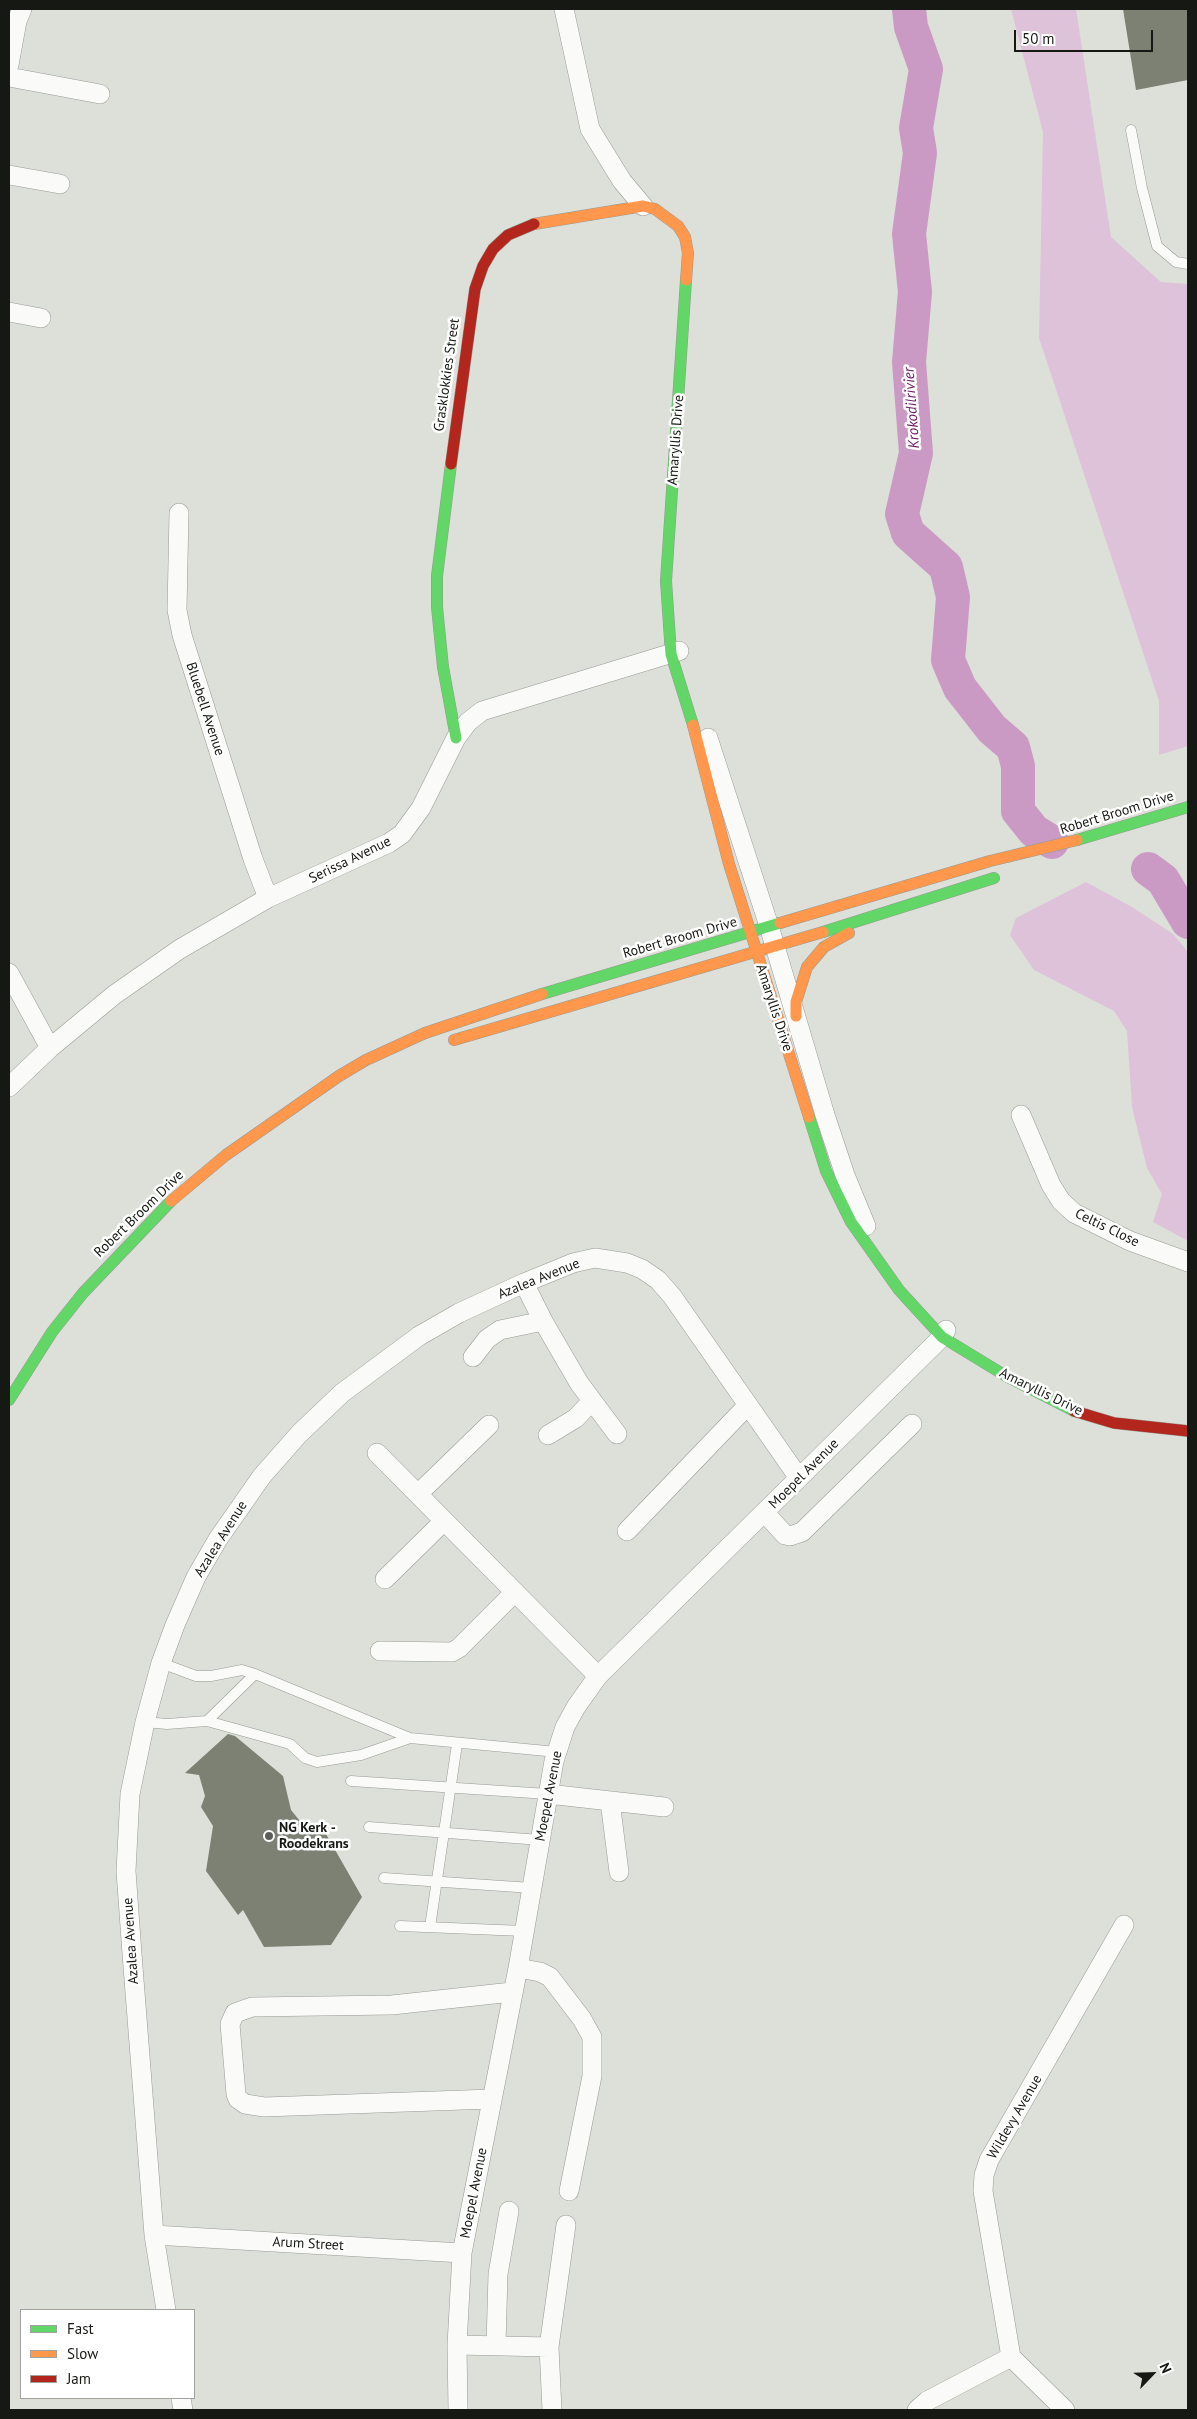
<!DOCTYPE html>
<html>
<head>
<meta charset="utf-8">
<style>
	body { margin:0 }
	#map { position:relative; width:1197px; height:2419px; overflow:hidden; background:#dde0d8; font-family:"PT Sans",sans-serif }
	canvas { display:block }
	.frame { position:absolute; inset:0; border:10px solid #161913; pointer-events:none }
	.legend { position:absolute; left:20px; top:2309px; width:175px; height:90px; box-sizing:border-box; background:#fff; border:1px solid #a2a3a1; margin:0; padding:6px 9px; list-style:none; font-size:15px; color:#161913 }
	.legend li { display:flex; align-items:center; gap:10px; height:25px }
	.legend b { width:25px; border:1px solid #a2a3a1 }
	.north { position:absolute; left:1127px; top:2349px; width:50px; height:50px; -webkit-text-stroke:4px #fff; paint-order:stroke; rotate:66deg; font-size:14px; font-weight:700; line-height:20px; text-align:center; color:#161913 }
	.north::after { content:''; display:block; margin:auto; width:18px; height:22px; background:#161913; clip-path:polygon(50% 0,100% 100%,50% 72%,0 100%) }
	.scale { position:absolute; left:1014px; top:30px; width:139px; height:22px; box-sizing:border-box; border:2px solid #161913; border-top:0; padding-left:6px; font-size:15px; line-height:18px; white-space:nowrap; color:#161913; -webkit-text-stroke:4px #fff; paint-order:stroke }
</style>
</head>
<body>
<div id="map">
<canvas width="1197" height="2419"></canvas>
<div class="frame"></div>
<ul class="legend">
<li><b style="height:6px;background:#63d668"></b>Fast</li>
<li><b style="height:6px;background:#ff974d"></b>Slow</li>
<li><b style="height:6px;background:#b3261e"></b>Jam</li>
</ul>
<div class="north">N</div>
<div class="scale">50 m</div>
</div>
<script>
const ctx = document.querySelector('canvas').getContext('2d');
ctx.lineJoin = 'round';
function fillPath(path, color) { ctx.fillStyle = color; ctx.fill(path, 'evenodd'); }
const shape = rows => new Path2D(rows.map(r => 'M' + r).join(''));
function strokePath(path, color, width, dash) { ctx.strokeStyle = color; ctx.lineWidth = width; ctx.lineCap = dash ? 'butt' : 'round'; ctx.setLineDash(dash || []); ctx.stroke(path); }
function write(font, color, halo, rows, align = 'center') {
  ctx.font = font + ' "PT Sans",sans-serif'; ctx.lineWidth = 5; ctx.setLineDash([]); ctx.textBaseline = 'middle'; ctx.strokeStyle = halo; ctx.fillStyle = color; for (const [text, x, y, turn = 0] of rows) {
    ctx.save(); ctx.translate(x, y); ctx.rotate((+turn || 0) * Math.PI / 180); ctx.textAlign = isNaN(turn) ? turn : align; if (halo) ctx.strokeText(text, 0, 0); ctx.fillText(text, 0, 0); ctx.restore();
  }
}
fillPath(shape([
	[1011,9,1076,9,1111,237,1161,282,1188,284,1188,746,1159,755,1159,701,1039,338,1043,132],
	[1086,882,1132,907,1173,934,1188,952,1188,1241,1153,1222,1162,1194,1147,1168,1132,1107,1127,1031,1114,1011,1034,970,1010,935,1016,918]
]), '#dec2da');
strokePath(shape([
	[909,9,911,27,926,69,916,128,920,153,909,234,915,292,909,362,916,453,902,514,908,533,946,567,953,597,948,660,960,688,992,729,1013,747,1018,766,1018,811,1034,831,1052,842],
	[1148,869,1163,880,1188,922]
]), '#ca9ac5', 34);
fillPath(shape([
	[1123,9,1188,9,1188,80,1136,90],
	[228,1734,235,1736,283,1776,291,1810,308,1831,322,1827,362,1897,331,1945,264,1947,243,1910,238,1915,206,1871,213,1826,201,1807,205,1796,199,1775,185,1773]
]), '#7c8174');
const lane = shape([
	[1131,130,1142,188,1157,246,1176,262,1188,264],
	[161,1663,196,1676,211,1676,242,1670,255,1674,410,1738,557,1752],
	[207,1721,255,1674],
	[145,1722,167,1724,207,1721,290,1744,305,1758,317,1762,361,1755,410,1738],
	[351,1781,548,1794],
	[369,1827,540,1840],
	[384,1878,532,1888],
	[400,1926,524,1931],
	[430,1927,457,1744]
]);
const street = shape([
	[564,9,590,129,622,181,643,206],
	[9,65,17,21,22,9],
	[9,77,100,94],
	[9,175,60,184],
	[9,312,41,318],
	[179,513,177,610,182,635,253,859,268,898],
	[708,738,769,926,825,1115,845,1175,866,1226],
	[9,973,50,1048],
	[9,1087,50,1048,114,995,180,949,268,898,389,843,402,834,421,808,456,738,468,722,482,711,679,651],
	[1021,1115,1051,1185,1061,1201,1074,1213,1130,1241,1188,1262],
	[524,1283,543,1321,579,1383,617,1434],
	[473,1357,487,1339,500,1330,543,1321],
	[548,1435,576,1418,591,1402],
	[377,1453,598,1676],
	[418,1494,489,1425],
	[765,1513,785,1535,790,1536,802,1532,912,1424],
	[627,1531,748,1405],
	[385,1579,444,1521],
	[380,1651,452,1652,459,1648,515,1592],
	[548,1794,664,1807],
	[610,1801,619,1872],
	[518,1968,540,1972,550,1977,582,2019,592,2037,592,2076,569,2191],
	[492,2099,264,2107,245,2104,238,2099,236,2094,230,2024,235,2013,252,2007,392,2005,512,1992],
	[154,2235,462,2253],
	[166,2310,154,2235,132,1954,126,1871,130,1794,145,1722,161,1663,175,1625,196,1577,218,1539,262,1476,299,1434,342,1393,419,1336,459,1313,524,1283,573,1263,595,1258,627,1263,642,1269,658,1280,672,1296,799,1478],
	[457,2345,549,2347,552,2410],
	[496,2345,498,2274,509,2211],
	[549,2347,566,2225],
	[1011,2357,983,2191,984,2175,989,2160,1124,1925],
	[181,2398,183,2410],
	[458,2410,457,2345,462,2253,518,1968,554,1761,565,1727,576,1707,598,1676,942,1337,946,1330],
	[917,2410,927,2401,1011,2357,1065,2410]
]);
const fast = shape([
	[686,280,666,581,671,654,693,725],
	[451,464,437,576,437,607,443,667,456,738],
	[1077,840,1188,807],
	[823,932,994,878],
	[542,994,780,923],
	[809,1117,826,1171,851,1222,899,1290,942,1337,1006,1376,1074,1411],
	[9,1400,52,1332,83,1293,171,1201]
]);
const slow = shape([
	[534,224,643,206,655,209,678,226,685,237,688,253,686,280],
	[693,725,729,864,809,1117],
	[780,923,990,861,1077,840],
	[796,1016,796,1002,807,967,824,947,849,933],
	[454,1040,823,932],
	[171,1201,226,1155,339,1076,366,1060,425,1033,542,994]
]);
const jam = shape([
	[451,464,475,289,483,266,493,249,508,235,534,224],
	[1074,1411,1114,1423,1188,1431]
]);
strokePath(lane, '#979a94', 11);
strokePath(street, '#979a94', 20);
strokePath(fast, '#979a94', 12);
strokePath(slow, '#979a94', 12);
strokePath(jam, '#979a94', 12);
strokePath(lane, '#fafaf9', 10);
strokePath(street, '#fafaf9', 19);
strokePath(fast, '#63d668', 11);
strokePath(slow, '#ff974d', 11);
strokePath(jam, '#b3261e', 11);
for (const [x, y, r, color] of [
	[269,1836,5,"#5c5f58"]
]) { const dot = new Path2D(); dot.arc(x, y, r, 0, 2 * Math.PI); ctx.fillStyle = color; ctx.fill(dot); strokePath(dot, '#fff', 2); }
write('14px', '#161913', '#fff', [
	["Grasklokkies Street",447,375,-82],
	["Amaryllis Drive",676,440,-86],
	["Bluebell Avenue",205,709,72],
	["Robert Broom Drive",1117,813,-17],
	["Serissa Avenue",350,860,-26],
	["Robert Broom Drive",680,938,-16],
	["Amaryllis Drive",774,1008,72],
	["Robert Broom Drive",139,1214,-44],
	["Celtis Close",1107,1228,26],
	["Azalea Avenue",539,1279,-22],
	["Amaryllis Drive",1041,1392,26],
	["Moepel Avenue",804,1474,-45],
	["Azalea Avenue",221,1539,-58],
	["Moepel Avenue",549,1796,-79],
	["Azalea Avenue",131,1941,-94],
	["Wildevy Avenue",1015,2117,-60],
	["Moepel Avenue",474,2193,-79],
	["Arum Street",308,2244,3]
]);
write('bold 14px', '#161913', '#fff', [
	["NG Kerk -",279,1828],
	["Roodekrans",279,1844]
], 'left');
write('italic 15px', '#6e196c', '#fff', [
	["Krokodilrivier",912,408,-94]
]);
</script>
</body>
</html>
